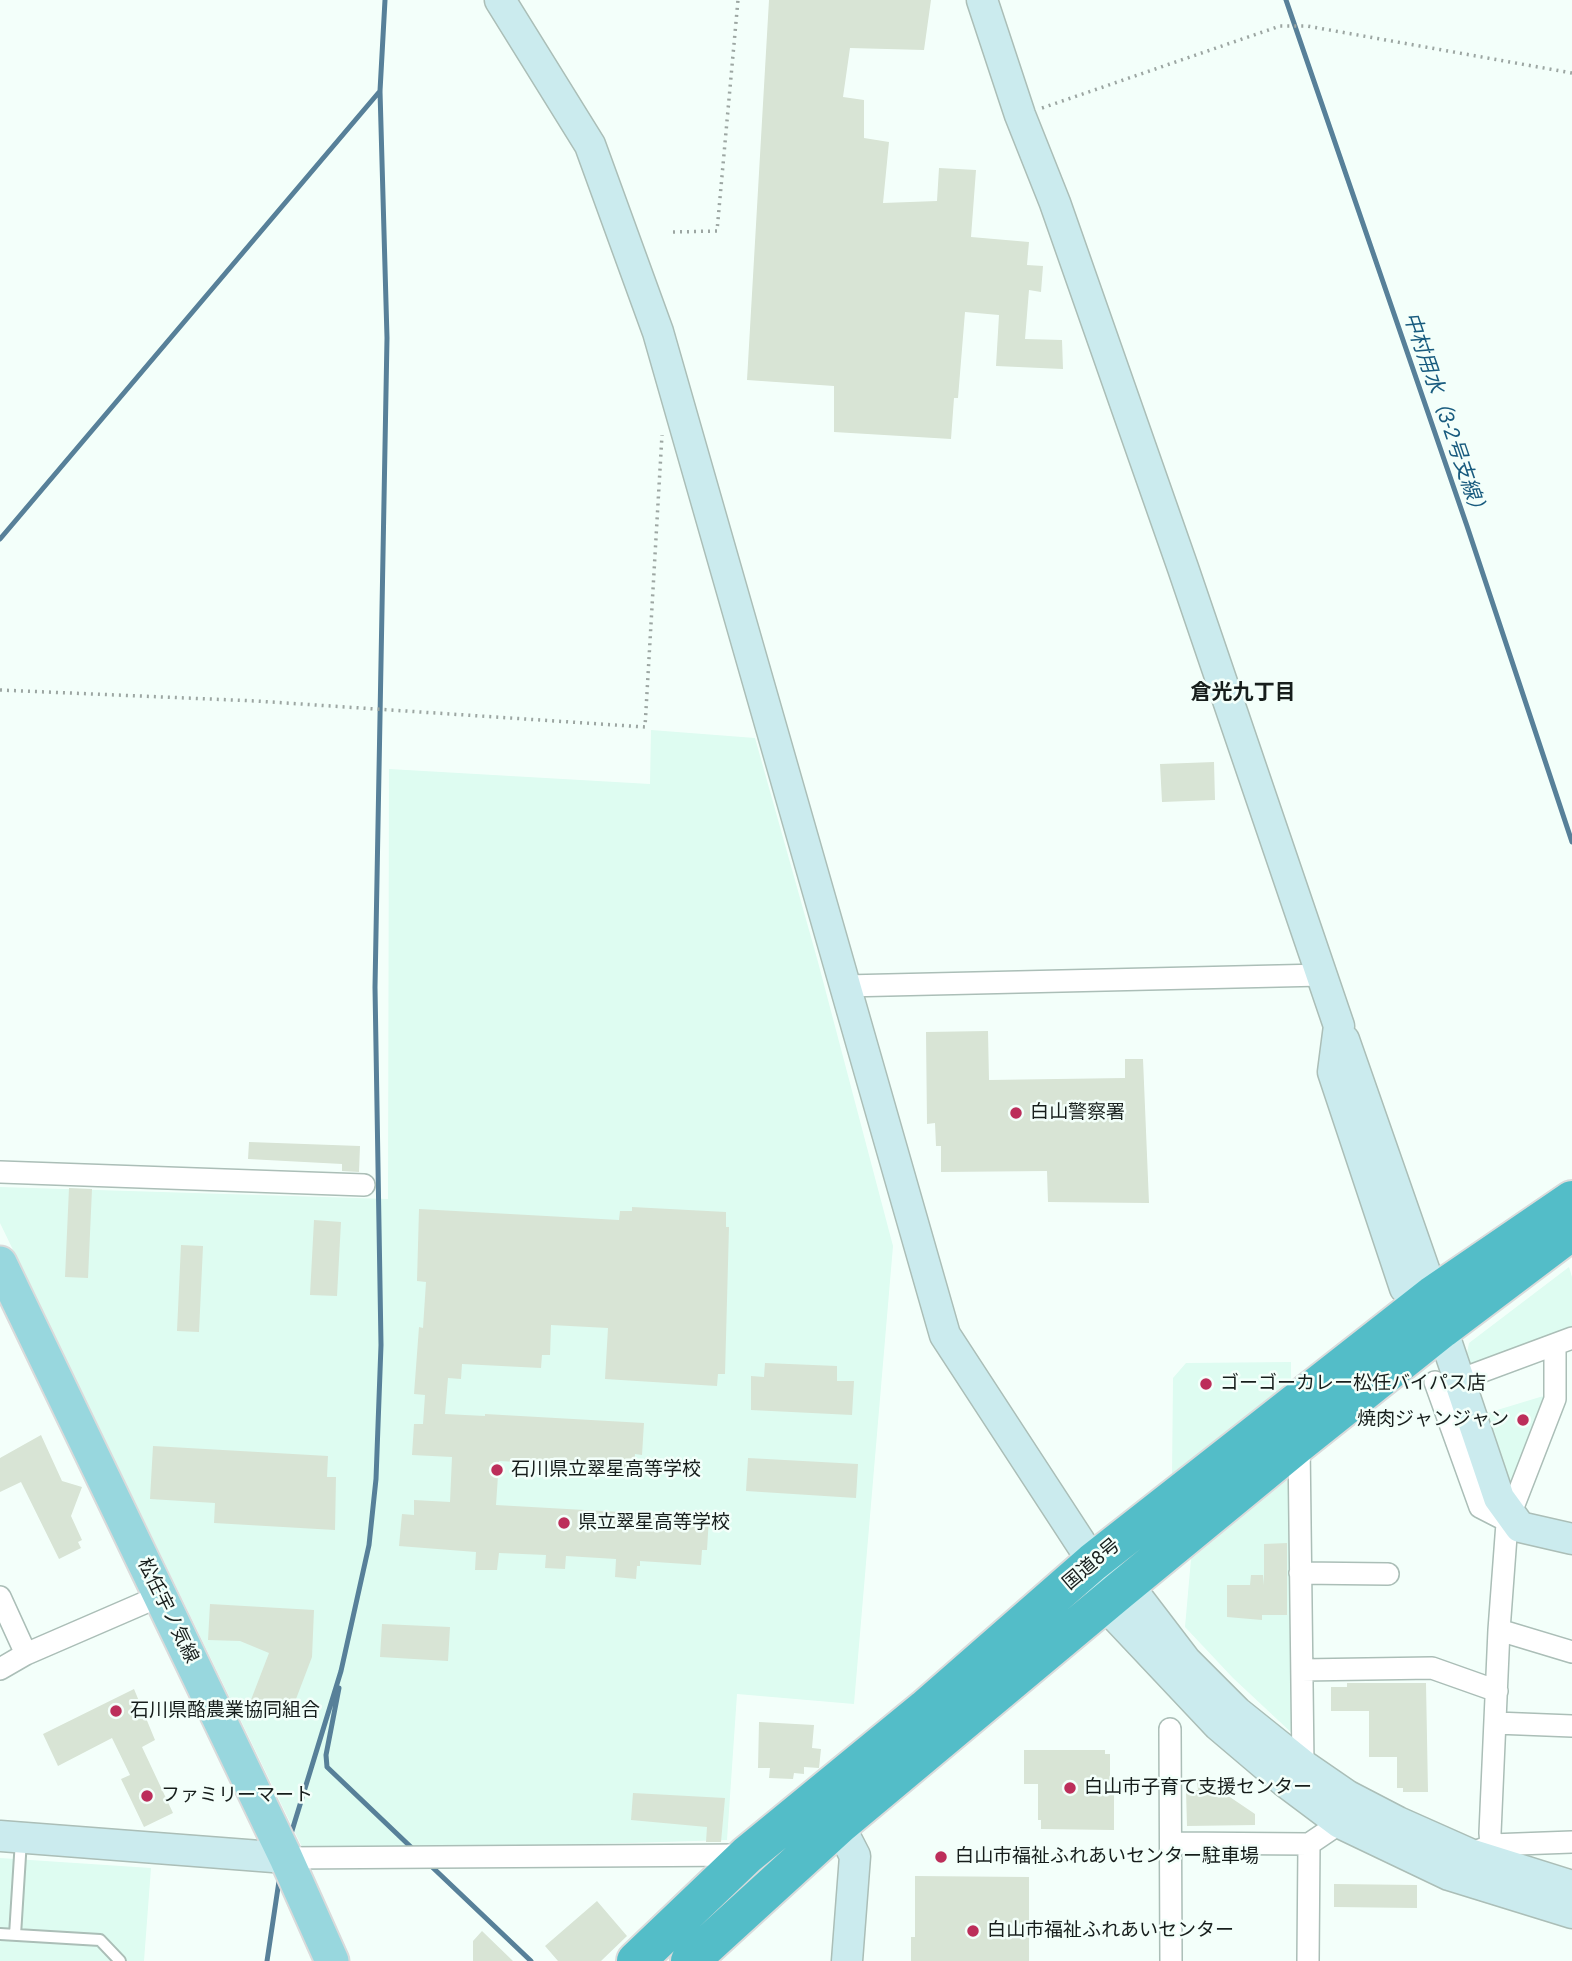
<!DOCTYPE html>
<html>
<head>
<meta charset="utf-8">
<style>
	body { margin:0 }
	canvas { display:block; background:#f3fffa }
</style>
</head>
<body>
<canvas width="1572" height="1961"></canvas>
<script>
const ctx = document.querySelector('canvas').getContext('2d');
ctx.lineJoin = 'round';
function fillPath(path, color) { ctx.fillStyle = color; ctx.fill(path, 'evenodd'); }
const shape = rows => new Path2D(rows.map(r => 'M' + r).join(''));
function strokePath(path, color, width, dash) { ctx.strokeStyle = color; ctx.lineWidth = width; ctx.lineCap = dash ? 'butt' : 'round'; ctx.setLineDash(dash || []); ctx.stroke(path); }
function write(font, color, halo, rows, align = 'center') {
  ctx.font = font + ' Roboto,"Noto Sans JP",sans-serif'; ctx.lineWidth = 5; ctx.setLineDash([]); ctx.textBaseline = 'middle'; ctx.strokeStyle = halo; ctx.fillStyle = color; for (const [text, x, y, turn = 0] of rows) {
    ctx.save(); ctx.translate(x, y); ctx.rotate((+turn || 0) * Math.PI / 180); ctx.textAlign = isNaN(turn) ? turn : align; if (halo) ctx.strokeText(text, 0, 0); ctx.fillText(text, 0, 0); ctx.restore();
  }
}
fillPath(shape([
	[651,730,755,738,818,962,893,1246,854,1704,737,1694,727,1840,305,1853,0,1223,0,1187,388,1199,389,769,650,784],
	[1569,1267,1572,1277,1572,1331,1472,1368,1467,1353,1469,1343],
	[1291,1362,1291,1383,1172,1478,1173,1378,1186,1363],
	[1550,1394,1512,1492,1484,1414],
	[1292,1476,1295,1736,1233,1678,1185,1627,1191,1559],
	[0,1858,151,1868,144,1961,0,1961]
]), '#defcf1');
strokePath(shape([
	[1286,0,1467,526,1572,842],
	[0,539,380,91],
	[339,1688,326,1755,327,1767,414,1850],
	[291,1834,341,1671,369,1545,376,1479,381,1345,375,987,387,338,380,91,385,0],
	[429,1864,531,1961],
	[267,1961,279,1881]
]), '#578099', 5);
fillPath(shape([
	[769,0,931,0,924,50,850,48,843,97,864,100,864,138,889,142,883,203,937,201,939,168,976,170,971,237,1029,242,1027,265,1043,266,1041,292,1029,290,1025,339,1062,340,1063,369,996,366,999,315,965,312,958,398,954,398,951,439,834,432,834,386,747,380],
	[1214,762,1215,800,1162,802,1160,764],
	[988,1031,989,1080,1125,1078,1125,1059,1143,1059,1149,1203,1048,1202,1047,1171,941,1172,941,1146,936,1146,935,1123,927,1124,926,1032],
	[249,1142,360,1146,359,1172,342,1171,342,1164,248,1159],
	[69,1188,92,1189,88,1278,65,1277],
	[632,1207,726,1212,726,1227,729,1227,725,1374,718,1374,717,1386,605,1379,608,1328,551,1325,550,1355,542,1355,541,1368,462,1364,461,1379,448,1378,445,1414,485,1416,485,1414,644,1423,642,1455,635,1454,634,1468,499,1461,496,1505,709,1517,707,1550,702,1550,701,1565,640,1561,640,1566,637,1566,636,1579,615,1577,616,1559,566,1556,565,1569,545,1568,546,1555,499,1553,497,1570,475,1570,476,1552,399,1546,402,1514,414,1515,414,1500,450,1502,452,1457,412,1455,414,1424,423,1424,425,1395,414,1394,419,1327,423,1328,426,1282,417,1281,419,1209,619,1220,620,1211,632,1211],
	[314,1220,341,1222,337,1296,310,1295],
	[181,1245,203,1246,199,1332,177,1331],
	[765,1363,837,1366,837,1381,854,1381,852,1415,751,1410,751,1376,764,1377],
	[41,1435,62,1481,82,1487,71,1516,82,1540,78,1542,81,1548,59,1559,21,1482,0,1492,0,1458],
	[153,1446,328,1456,327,1477,336,1477,335,1530,214,1523,215,1503,150,1499],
	[748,1458,858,1464,856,1498,746,1491],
	[1287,1543,1287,1615,1262,1615,1262,1620,1227,1617,1227,1585,1250,1585,1251,1575,1263,1575,1264,1585,1264,1544],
	[210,1604,314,1610,312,1657,288,1720,249,1705,269,1653,240,1641,208,1640],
	[382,1624,450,1627,448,1661,380,1657],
	[1347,1683,1426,1683,1428,1792,1403,1792,1403,1788,1397,1788,1397,1757,1369,1757,1369,1711,1331,1711,1331,1687,1347,1687],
	[134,1689,155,1740,142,1747,173,1813,144,1827,121,1779,130,1775,112,1738,58,1766,43,1734],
	[759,1722,814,1725,812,1748,821,1749,819,1768,804,1767,804,1774,794,1773,793,1779,769,1778,770,1768,758,1768],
	[1024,1750,1105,1750,1105,1754,1110,1754,1110,1791,1114,1793,1114,1830,1041,1829,1041,1820,1038,1820,1038,1784,1024,1784],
	[1197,1781,1218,1781,1218,1789,1255,1814,1255,1825,1187,1826,1186,1790,1198,1790],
	[633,1793,725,1798,721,1842,706,1842,707,1827,631,1820],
	[915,1876,1029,1877,1029,1961,911,1961,911,1937,915,1937],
	[1334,1884,1417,1885,1417,1908,1334,1907],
	[597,1901,627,1936,601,1961,558,1961,545,1946],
	[482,1931,513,1961,473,1961,473,1941]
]), '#d8e4d5');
const lane = shape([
	[0,1934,100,1940,120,1961],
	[15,1935,21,1840]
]);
const street = shape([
	[845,986,1322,975],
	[0,1172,364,1185],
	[1459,1380,1572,1338],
	[1435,1382,1480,1507,1519,1527],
	[1299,1443,1303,1765],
	[1510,1515,1555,1399,1555,1345],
	[1300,1573,1388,1574],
	[0,1597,26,1654,0,1669],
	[1499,1630,1572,1652],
	[26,1654,160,1596],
	[1302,1670,1432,1668,1497,1691],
	[1496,1723,1572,1726],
	[1170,1729,1171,1961],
	[1171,1843,1309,1844,1340,1823],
	[1491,1845,1490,1833,1499,1630,1507,1523],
	[1478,1851,1491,1845,1572,1842],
	[286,1858,745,1855],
	[1308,1961,1309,1844]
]);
const secondary = shape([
	[500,0,590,145,658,332,945,1335,1093,1562,1104,1604,1218,1725,1284,1781,1340,1823,1449,1875,1572,1913],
	[982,0,1020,115,1055,203,1183,568,1339,1026,1333,1072,1405,1288],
	[1344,1040,1433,1295],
	[1442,1329,1499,1498,1520,1527,1572,1539],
	[1110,1574,1128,1585,1186,1661,1237,1712,1303,1765,1348,1796,1398,1822,1470,1854,1572,1886],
	[839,1825,855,1856,847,1961],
	[0,1836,286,1858]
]);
const primary = shape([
	[0,1263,286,1858,332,1961]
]);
const highway = shape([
	[636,1961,747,1855,925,1709,1093,1562,1433,1295,1572,1200],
	[690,1961,839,1825,1118,1592,1299,1443,1442,1329,1572,1231]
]);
strokePath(lane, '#abbeb7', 14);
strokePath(street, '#abbeb7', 24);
strokePath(secondary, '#abbeb7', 33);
strokePath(primary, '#dadbdb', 37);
strokePath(highway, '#dadbdb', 42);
strokePath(shape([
	[1042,108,1280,26,1307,26,1572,73],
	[673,232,717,231,738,0],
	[0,690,256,701,645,727,662,435]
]), '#9ca6a2', 3.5, [2, 5]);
strokePath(lane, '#fff', 10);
strokePath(street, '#fff', 21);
strokePath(secondary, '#cbebee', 30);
strokePath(primary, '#98d7de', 33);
strokePath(highway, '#53bdc8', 38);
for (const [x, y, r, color] of [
	[1016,1113,7,"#bc2e5a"],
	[1206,1384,7,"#bc2e5a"],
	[1523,1420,7,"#bc2e5a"],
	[497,1470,7,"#bc2e5a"],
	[564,1523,7,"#bc2e5a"],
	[116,1711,7,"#bc2e5a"],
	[1070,1788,7,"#bc2e5a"],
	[147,1796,7,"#bc2e5a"],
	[941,1857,7,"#bc2e5a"],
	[973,1931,7,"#bc2e5a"]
]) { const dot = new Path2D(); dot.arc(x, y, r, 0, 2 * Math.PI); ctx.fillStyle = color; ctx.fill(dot); strokePath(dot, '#f3fffa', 2.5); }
write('19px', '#171e1c', '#f3fffa', [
	["白山警察署",1030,1113],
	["ゴーゴーカレー松任バイパス店",1220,1384],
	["焼肉ジャンジャン",1509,1420,"right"],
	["石川県立翠星高等学校",511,1470],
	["県立翠星高等学校",578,1523],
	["石川県酪農業協同組合",130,1711],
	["白山市子育て支援センター",1084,1788],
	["ファミリーマート",161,1796],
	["白山市福祉ふれあいセンター駐車場",955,1857],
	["白山市福祉ふれあいセンター",987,1931]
], 'left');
write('19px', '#171e1c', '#f3fffa', [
	["国道8号",1092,1565,-40],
	["松任宇ノ気線",167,1611,64]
]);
write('italic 21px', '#185b7e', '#f3fffa', [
	["中村用水（3-2号支線）",1444,416,71]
]);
write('bold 21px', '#171e1c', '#f3fffa', [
	["倉光九丁目",1243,694]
]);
</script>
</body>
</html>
